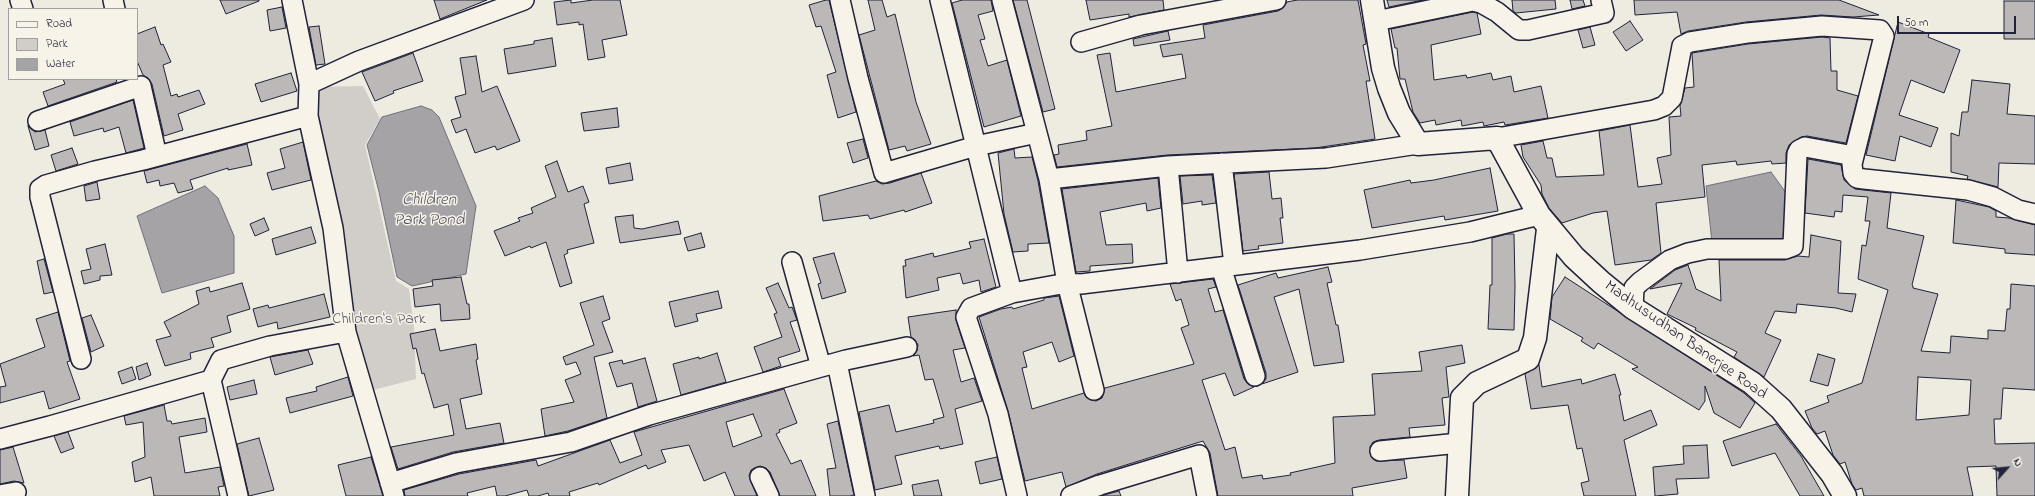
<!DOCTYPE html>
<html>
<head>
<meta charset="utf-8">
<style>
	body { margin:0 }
	#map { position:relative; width:2035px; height:496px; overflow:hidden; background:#eeebe1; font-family:"Indie Flower",sans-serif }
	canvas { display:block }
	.legend { position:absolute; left:8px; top:8px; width:130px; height:72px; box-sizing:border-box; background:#f7f3e8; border:1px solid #a29fa3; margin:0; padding:5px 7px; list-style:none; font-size:12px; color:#22223b }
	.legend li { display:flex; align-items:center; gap:8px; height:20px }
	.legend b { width:20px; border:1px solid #a29fa3 }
	.north { position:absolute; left:1987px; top:448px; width:40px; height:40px; -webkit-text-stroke:3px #f7f3e8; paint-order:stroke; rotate:63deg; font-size:11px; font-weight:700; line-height:16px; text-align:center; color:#22223b }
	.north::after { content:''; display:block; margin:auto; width:14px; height:18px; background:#22223b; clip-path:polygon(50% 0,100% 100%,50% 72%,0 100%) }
	.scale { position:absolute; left:1897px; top:16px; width:119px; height:18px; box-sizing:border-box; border:2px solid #22223b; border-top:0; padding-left:5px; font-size:12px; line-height:14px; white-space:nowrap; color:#22223b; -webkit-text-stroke:3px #f7f3e8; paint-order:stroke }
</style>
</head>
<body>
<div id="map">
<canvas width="2035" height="496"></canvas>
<ul class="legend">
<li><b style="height:5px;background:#f7f3e8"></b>Road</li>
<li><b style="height:11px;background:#d1cdc9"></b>Park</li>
<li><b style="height:11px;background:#a6a3a6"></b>Water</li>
</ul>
<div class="north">N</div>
<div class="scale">50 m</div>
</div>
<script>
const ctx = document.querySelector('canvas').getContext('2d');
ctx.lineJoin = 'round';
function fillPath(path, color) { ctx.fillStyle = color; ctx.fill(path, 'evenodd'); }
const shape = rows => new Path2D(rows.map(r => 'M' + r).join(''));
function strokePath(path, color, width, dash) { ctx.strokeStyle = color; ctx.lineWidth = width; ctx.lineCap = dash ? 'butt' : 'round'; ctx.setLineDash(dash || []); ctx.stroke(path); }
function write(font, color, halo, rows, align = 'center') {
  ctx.font = font + ' "Indie Flower",sans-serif'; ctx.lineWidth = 3; ctx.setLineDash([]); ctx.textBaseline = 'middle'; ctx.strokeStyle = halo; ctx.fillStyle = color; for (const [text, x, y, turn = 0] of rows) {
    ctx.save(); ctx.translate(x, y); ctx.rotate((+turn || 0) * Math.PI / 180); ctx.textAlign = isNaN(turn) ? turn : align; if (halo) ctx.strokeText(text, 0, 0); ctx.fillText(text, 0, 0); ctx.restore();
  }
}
fillPath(shape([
	[363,86,380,119,365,145,396,281,409,289,414,328,416,379,369,391,363,385,312,87]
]), '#d1cdc9');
const water = shape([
	[421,106,432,110,439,117,476,206,466,274,412,286,397,277,379,192,367,145,382,117,421,106],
	[1771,172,1794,204,1790,247,1713,252,1706,186,1771,172],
	[205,186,218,198,234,236,234,273,162,293,137,216,205,186]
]);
fillPath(water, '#a6a3a6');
strokePath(water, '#716f7b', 1);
const building = shape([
	[220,0,259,0,259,1,226,14,220,0],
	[434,0,487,0,440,19,434,0],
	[571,0,571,3,593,0,620,0,627,35,602,40,605,57,588,60,583,24,579,25,579,22,557,25,554,2,571,0],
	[826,0,829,0,856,112,838,118,827,75,836,72,821,26,816,27,809,5,826,0],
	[868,0,882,0,887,17,895,14,916,102,931,144,907,151,905,146,889,150,859,35,875,30,868,0],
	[962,0,991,0,993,11,978,15,985,39,980,40,988,66,1007,60,1021,116,984,127,952,3,962,0],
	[1013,0,1027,0,1055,109,1043,112,1013,0],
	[1086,0,1163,0,1164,10,1129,17,1129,14,1090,20,1086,0],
	[1297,0,1358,0,1366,44,1363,45,1370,81,1366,81,1375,139,1315,148,1167,155,1057,167,1054,155,1059,154,1058,145,1087,140,1086,131,1112,126,1097,55,1110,53,1116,92,1186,78,1182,54,1163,57,1160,45,1205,38,1203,25,1278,11,1283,8,1287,2,1297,0],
	[1387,0,1423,0,1389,7,1387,0],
	[1512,0,1555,0,1556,9,1516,13,1513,11,1512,0],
	[1570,0,1583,0,1585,6,1572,9,1570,0],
	[1634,0,1839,0,1879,15,1853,17,1821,15,1746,22,1688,31,1681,34,1677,12,1635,15,1634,0],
	[2004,1,2035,1,2035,39,2004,39,2004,1],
	[282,7,286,28,270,31,267,10,282,7],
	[1473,12,1477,13,1481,34,1431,45,1434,80,1466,75,1467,78,1491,73,1493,80,1511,76,1514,92,1541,86,1548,118,1505,125,1504,122,1484,126,1483,122,1462,126,1461,120,1436,125,1435,120,1420,123,1413,112,1405,79,1400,79,1397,48,1395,48,1391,29,1473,12],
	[1630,21,1643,40,1626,51,1613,32,1630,21],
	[1898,22,1929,34,1928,37,1960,50,1944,93,1911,80,1899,115,1938,128,1931,147,1900,136,1895,161,1866,155,1898,22],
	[319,26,325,64,316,65,309,27,319,26],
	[155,27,161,45,163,44,171,62,163,65,171,96,177,94,178,97,199,90,205,104,178,114,183,130,164,136,152,84,148,78,143,75,137,61,137,34,155,27],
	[1590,27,1595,45,1583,48,1578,30,1590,27],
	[1168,31,1170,40,1134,46,1133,39,1168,31],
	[1822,37,1830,38,1831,71,1837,71,1837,90,1858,96,1846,143,1807,136,1801,137,1789,145,1786,153,1786,163,1772,164,1771,161,1737,165,1736,161,1702,165,1705,197,1656,203,1661,253,1651,260,1615,265,1607,211,1593,213,1562,223,1549,208,1542,194,1541,185,1523,157,1521,145,1543,141,1547,158,1552,158,1556,177,1604,175,1599,131,1630,125,1638,187,1662,184,1657,158,1671,155,1669,117,1681,116,1680,106,1685,88,1694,87,1692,53,1748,44,1822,37],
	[552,38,556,66,508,74,504,49,534,44,534,41,552,38],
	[413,53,423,81,393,91,394,93,375,101,362,72,413,53],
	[476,56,482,92,497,86,520,141,497,150,495,146,475,153,466,129,456,133,451,120,461,117,455,97,466,94,460,58,476,56],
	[291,73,297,91,261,102,255,84,291,73],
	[63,79,116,79,117,82,48,106,43,92,65,84,63,79],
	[1972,80,2010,84,2007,114,2035,116,2035,164,1999,163,1998,187,1967,179,1968,176,1951,172,1951,133,1959,136,1962,112,1968,112,1972,80],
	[133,100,144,148,126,153,119,127,104,132,103,128,74,136,70,122,133,100],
	[617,108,619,127,584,131,581,113,617,108],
	[28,126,35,132,45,130,49,146,35,150,28,126],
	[863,139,868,158,853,163,847,143,863,139],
	[303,142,311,180,272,190,267,173,285,168,280,149,303,142],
	[247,144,252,165,228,170,228,168,190,180,193,189,178,193,174,183,160,186,159,180,147,183,144,171,247,144],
	[72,148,78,164,56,171,51,155,72,148],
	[1014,149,1015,158,1032,157,1038,181,1049,243,1028,244,1028,251,1013,252,1004,214,998,153,1014,149],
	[1808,159,1841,165,1844,180,1855,189,1891,193,1887,228,1924,236,1912,285,1913,286,1913,288,1938,294,1921,351,1950,353,1951,336,1988,339,1988,330,2005,331,2007,309,2010,309,2011,284,2035,286,2035,390,2003,388,2001,419,1994,419,1995,444,2035,443,2035,496,1997,496,1996,466,1967,467,1973,496,1864,496,1862,488,1856,490,1852,484,1845,462,1840,464,1833,455,1825,431,1817,434,1812,428,1805,411,1829,402,1827,396,1862,383,1888,290,1858,279,1862,245,1866,246,1870,221,1865,221,1868,197,1843,195,1842,212,1835,211,1834,217,1805,213,1808,159],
	[1918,377,1971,380,1969,415,1916,420,1918,377],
	[557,161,568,192,583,186,589,202,584,204,594,243,567,250,568,253,564,255,572,283,560,287,546,242,531,248,530,246,505,256,494,231,520,221,518,218,533,213,531,208,556,197,545,166,557,161],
	[630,163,633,180,609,184,606,168,630,163],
	[1490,168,1498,211,1445,220,1444,216,1372,228,1364,190,1410,180,1411,183,1434,180,1490,168],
	[1269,172,1272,199,1281,198,1283,218,1280,218,1283,243,1258,246,1259,249,1243,251,1234,174,1269,172],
	[921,173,932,203,905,212,904,210,870,219,868,215,823,221,819,196,876,181,882,184,890,183,921,173],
	[1212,175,1216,203,1202,205,1202,201,1183,204,1180,176,1212,175],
	[1158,178,1161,208,1147,211,1146,203,1100,212,1106,245,1132,244,1133,263,1090,266,1090,271,1076,272,1062,189,1158,178],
	[97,182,100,199,86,201,84,186,97,182],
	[1956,200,1989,207,1996,211,1996,217,2009,218,2035,225,2035,255,2005,253,2005,249,1953,243,1956,200],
	[633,215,634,228,642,229,678,221,681,234,620,243,615,217,633,215],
	[264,218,269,230,255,236,250,224,264,218],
	[311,227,316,243,276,255,272,239,311,227],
	[701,233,705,247,688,251,684,238,701,233],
	[1507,234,1514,234,1515,286,1514,330,1488,329,1490,285,1492,285,1492,238,1507,234],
	[1811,235,1841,241,1838,293,1856,294,1852,312,1836,308,1797,304,1796,313,1775,311,1765,333,1781,340,1764,377,1734,357,1737,352,1695,330,1696,328,1667,314,1682,283,1650,289,1675,270,1688,265,1696,289,1721,301,1719,260,1785,260,1798,256,1809,257,1811,235],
	[984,239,996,287,981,292,979,280,963,284,960,273,937,278,939,290,906,298,903,266,906,266,905,260,933,253,934,257,971,248,969,242,984,239],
	[105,244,112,275,100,276,100,280,84,284,81,271,91,269,86,249,105,244],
	[834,253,846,292,822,299,818,284,821,283,813,258,834,253],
	[44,259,53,292,44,294,37,261,44,259],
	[1328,267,1332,282,1327,283,1336,325,1338,325,1344,362,1314,366,1299,289,1274,297,1298,372,1262,384,1266,379,1266,373,1238,285,1276,273,1278,278,1328,267],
	[461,277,467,304,469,304,470,319,441,321,440,304,415,307,413,289,433,286,432,280,461,277],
	[1565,277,1744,393,1755,403,1740,428,1714,413,1705,386,1705,401,1699,410,1632,369,1638,367,1598,343,1594,349,1581,341,1583,338,1550,319,1552,297,1565,277],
	[1213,279,1216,287,1208,289,1215,312,1223,310,1244,379,1248,384,1254,387,1234,396,1225,373,1202,380,1225,450,1235,447,1242,478,1262,475,1263,479,1291,475,1290,473,1335,463,1333,417,1375,415,1372,374,1422,371,1419,352,1462,345,1465,363,1446,367,1449,397,1442,398,1445,425,1409,428,1410,437,1379,440,1373,442,1370,447,1371,457,1376,461,1404,460,1407,478,1352,488,1353,496,1218,496,1210,453,1203,441,1097,474,1066,487,1062,472,1025,481,1008,411,979,317,1001,309,1012,307,1013,309,1044,300,1044,298,1059,296,1074,356,1059,362,1052,342,1023,352,1027,367,1022,368,1032,409,1084,393,1091,400,1096,401,1102,398,1105,388,1194,364,1181,328,1189,325,1181,299,1176,301,1170,284,1213,279],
	[242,283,250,309,227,316,231,332,211,338,214,347,190,353,191,359,165,366,156,340,171,336,164,322,199,304,196,291,209,287,210,292,242,283],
	[778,283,789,308,792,307,795,315,797,320,790,322,800,351,778,358,781,366,763,372,754,347,782,337,774,314,777,313,766,288,778,283],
	[718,291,722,308,696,314,698,321,675,327,669,302,718,291],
	[324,294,330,317,278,329,277,322,258,327,253,309,268,305,269,308,285,304,324,294],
	[603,296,610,319,602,322,613,352,594,357,607,418,568,431,545,436,541,409,574,402,565,380,581,374,576,362,566,365,563,357,594,345,580,303,603,296],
	[956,310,956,320,965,348,953,350,961,382,974,378,982,401,955,409,963,444,940,449,939,446,895,456,902,484,875,490,859,412,889,405,896,432,934,423,933,420,944,417,933,379,925,380,919,355,913,356,917,351,918,345,915,340,911,337,908,317,956,310],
	[58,312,70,361,67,362,80,399,49,409,44,391,0,403,0,387,6,386,0,364,45,347,36,319,58,312],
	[91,315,104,346,91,352,82,318,91,315],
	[435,329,440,351,476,344,478,359,476,360,482,394,460,399,466,429,500,423,504,443,453,452,398,469,391,447,454,435,448,404,434,408,424,373,422,374,416,348,413,349,410,334,435,329],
	[308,350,313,364,275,375,270,357,308,350],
	[717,353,726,382,681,395,673,364,699,357,699,359,717,353],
	[1818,354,1835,359,1828,386,1810,381,1818,354],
	[645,358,657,401,638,407,632,383,617,387,609,363,622,360,623,364,645,358],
	[147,363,151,375,139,380,136,367,147,363],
	[1539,365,1542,387,1581,379,1582,384,1615,374,1621,395,1619,395,1624,421,1651,410,1657,425,1624,440,1636,496,1584,496,1581,483,1589,481,1582,448,1577,449,1568,405,1531,409,1525,374,1539,365],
	[132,367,136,379,122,384,118,372,132,367],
	[348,377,353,396,290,413,286,398,317,391,316,387,348,377],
	[254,380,257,394,230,400,227,387,254,380],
	[784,389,797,423,779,430,780,432,776,434,791,464,801,460,816,496,780,496,770,472,766,468,760,466,751,470,749,476,757,496,735,496,725,472,704,481,689,445,661,450,666,462,648,469,646,465,599,485,598,483,569,492,570,496,549,496,548,493,538,496,529,496,527,490,505,496,497,496,495,486,467,493,468,496,405,496,404,490,459,474,536,460,538,466,610,440,620,463,642,455,634,432,784,389],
	[753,414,762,436,733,447,726,422,753,414],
	[164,405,167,421,171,421,172,424,205,418,207,432,179,437,185,473,220,467,224,486,218,487,220,496,154,496,151,477,135,482,132,462,145,457,143,422,126,425,124,416,164,405],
	[838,421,854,495,850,496,830,496,827,469,836,468,827,424,838,421],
	[1776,424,1801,456,1824,496,1800,496,1775,453,1732,466,1723,441,1776,424],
	[68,432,74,448,61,453,54,436,68,432],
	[259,438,274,490,249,496,237,444,259,438],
	[1707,445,1709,478,1676,479,1678,494,1655,496,1653,467,1684,464,1683,446,1707,445],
	[13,447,24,483,14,481,0,484,0,450,13,447],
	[371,457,383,496,346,496,338,465,371,457],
	[997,457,1002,479,980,484,975,462,997,457],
	[938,480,942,496,914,496,912,485,938,480],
	[1119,491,1121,496,1102,496,1104,495,1119,491]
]);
fillPath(building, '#bbb8b7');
strokePath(building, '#22223b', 1);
const minor = shape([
	[20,0,23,9],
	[113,0,115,9],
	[292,0,309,84,308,116,333,228,346,332,394,496],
	[840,0,858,78,884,173,976,146,1037,133,1049,179,1067,283,1094,390],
	[940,0,1012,293,1067,283,1081,284,1360,250,1470,232,1539,215],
	[1002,0,1037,133],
	[1376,21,1473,1,1481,3,1497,12,1519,30,1528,30,1604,13,1601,0],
	[1081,42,1141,25,1276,0],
	[309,84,359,61,524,0],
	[38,121,141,86,157,156],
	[1497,138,1654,110,1664,106,1672,98,1682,46,1690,42,1747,33,1822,26,1880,30,1884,36,1852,164,1853,173,1857,178,1864,179,1968,190,1993,197,2018,210,2035,214],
	[1222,163,1234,265],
	[1168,166,1178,273],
	[1049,179,1168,166,1326,158,1418,144],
	[792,262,821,367],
	[1221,267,1255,376],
	[1012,293,971,308,966,317,998,414,1017,496],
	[1633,308,1634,288,1640,282,1670,260,1688,253,1707,249,1785,249,1793,246,1797,154,1799,150,1805,147,1854,156],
	[81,359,40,197,40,189,46,185,95,171,143,160,308,116],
	[837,363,865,496],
	[211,380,238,496],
	[0,439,50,426,211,380,221,360,270,346,346,332],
	[1380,451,1459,443],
	[760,477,769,496],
	[390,483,456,463,571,442,649,415,846,360,907,347],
	[0,495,16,492],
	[1071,496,1100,485,1199,455,1207,496]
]);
const tertiary = shape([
	[1457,496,1462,398,1477,383,1528,359,1535,338,1548,229]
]);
const primary = shape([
	[1372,0,1383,68,1389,88,1399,113,1418,144,1497,138,1539,215,1574,257,1601,282,1633,308,1752,383,1781,409,1832,474,1845,496]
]);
strokePath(minor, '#22223b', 22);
strokePath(tertiary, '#22223b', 25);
strokePath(primary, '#22223b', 25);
strokePath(minor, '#f7f3e8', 19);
strokePath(tertiary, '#f7f3e8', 22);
strokePath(primary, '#f7f3e8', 22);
write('16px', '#575566', '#f7f3e8', [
	["Children's Park",379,320]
]);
write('16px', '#22223b', '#f7f3e8', [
	["Madhusudhan Banerjee Road",1685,341,35]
]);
write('italic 17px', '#504f60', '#f7f3e8', [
	["Children",429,201],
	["Park Pond",429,221]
]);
</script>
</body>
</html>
